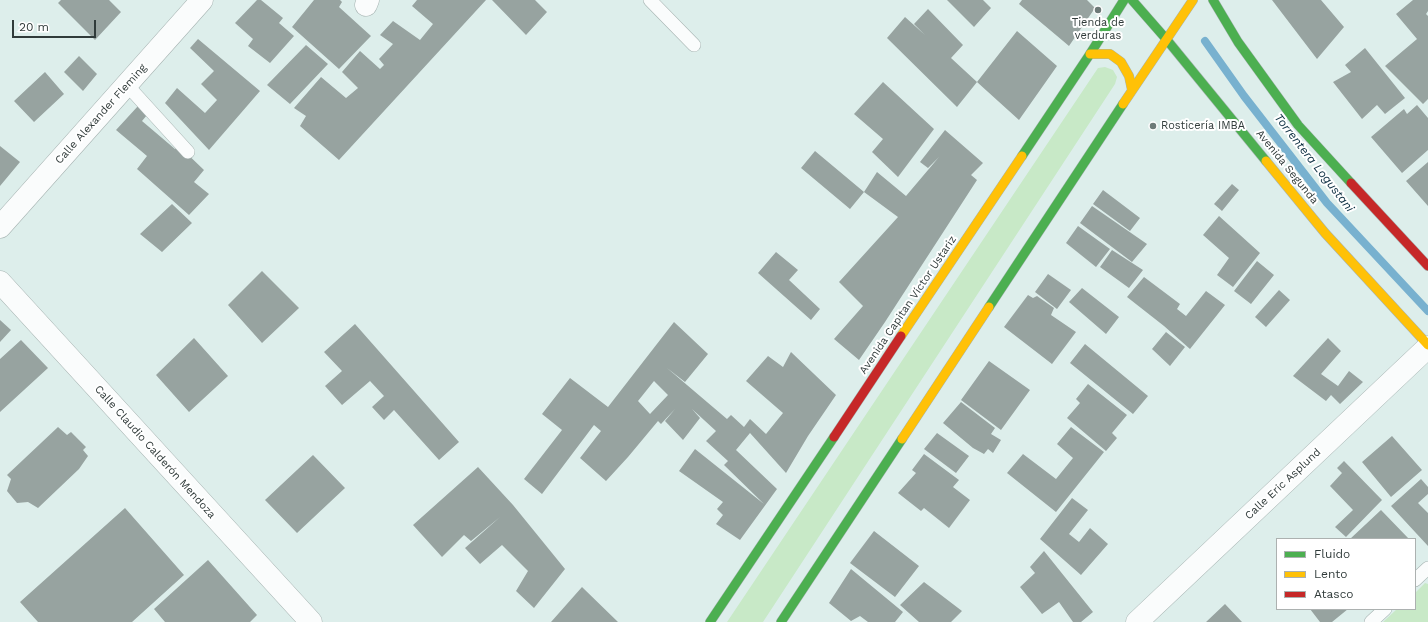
<!DOCTYPE html>
<html>
<head>
<meta charset="utf-8">
<style>
	body { margin:0 }
	#map { position:relative; width:1428px; height:622px; overflow:hidden; background:#ddeeeb; font-family:"Work Sans",sans-serif }
	canvas { display:block }
	.legend { position:absolute; left:1276px; top:538px; width:140px; height:72px; box-sizing:border-box; background:#fff; border:1px solid #acb1b0; margin:0; padding:5px 7px; list-style:none; font-size:12px; color:#303b3a }
	.legend li { display:flex; align-items:center; gap:8px; height:20px }
	.legend b { width:20px; border:1px solid #acb1b0 }
	.scale { position:absolute; left:12px; top:20px; width:84px; height:18px; box-sizing:border-box; border:2px solid #303b3a; border-top:0; padding-left:5px; font-size:12px; line-height:14px; white-space:nowrap; color:#303b3a; -webkit-text-stroke:3px #fff; paint-order:stroke }
</style>
</head>
<body>
<div id="map">
<canvas width="1428" height="622"></canvas>
<ul class="legend">
<li><b style="height:5px;background:#4caf50"></b>Fluido</li>
<li><b style="height:5px;background:#ffc107"></b>Lento</li>
<li><b style="height:5px;background:#c62828"></b>Atasco</li>
</ul>
<div class="scale">20 m</div>
</div>
<script>
const ctx = document.querySelector('canvas').getContext('2d');
ctx.lineJoin = 'round';
function fillPath(path, color) { ctx.fillStyle = color; ctx.fill(path, 'evenodd'); }
const shape = rows => new Path2D(rows.map(r => 'M' + r).join(''));
function strokePath(path, color, width, dash) { ctx.strokeStyle = color; ctx.lineWidth = width; ctx.lineCap = dash ? 'butt' : 'round'; ctx.setLineDash(dash || []); ctx.stroke(path); }
function write(font, color, halo, rows, align = 'center') {
  ctx.font = font + ' "Work Sans",sans-serif'; ctx.lineWidth = 4; ctx.setLineDash([]); ctx.textBaseline = 'middle'; ctx.strokeStyle = halo; ctx.fillStyle = color; for (const [text, x, y, turn = 0] of rows) {
    ctx.save(); ctx.translate(x, y); ctx.rotate((+turn || 0) * Math.PI / 180); ctx.textAlign = isNaN(turn) ? turn : align; if (halo) ctx.strokeText(text, 0, 0); ctx.fillText(text, 0, 0); ctx.restore();
  }
}
fillPath(shape([
	[1105,67,1113,70,1117,77,1115,84,763,622,727,622,1098,68],
	[1425,583,1428,584,1428,622,1383,622,1397,609,1415,609,1415,593]
]), '#c8e9c7');
strokePath(shape([
	[1205,41,1244,96,1327,203,1428,311]
]), '#78b1cf', 8);
fillPath(shape([
	[61,0,109,0,121,12,95,40,58,3],
	[257,0,261,0,283,18,279,23,294,36,270,63,248,46,253,39,235,23],
	[314,0,340,0,342,2,339,7,371,36,339,69,292,27],
	[417,0,486,0,339,160,300,126,306,116,294,108,321,77,346,98,358,88,342,72,360,51,380,69,384,65,379,59,393,44,380,35,393,21,420,40,433,24,412,6],
	[492,0,535,0,547,12,526,35],
	[947,0,983,0,991,8,974,27],
	[1022,0,1087,0,1095,8,1069,46,1019,4],
	[1272,0,1321,0,1344,27,1317,59],
	[1413,0,1428,0,1428,11,1426,14,1428,16,1428,99,1423,104,1385,66,1417,39,1396,14],
	[928,9,963,45,951,58,977,82,1017,31,1057,66,1019,120,977,82,957,107,887,38,905,17,925,35,914,24],
	[198,39,260,91,209,150,165,103,177,88,205,113,217,100,201,84,214,71,190,48],
	[306,45,328,64,290,104,267,85],
	[1365,48,1405,98,1385,114,1377,105,1362,119,1333,82,1351,72,1345,65],
	[79,56,97,74,83,91,64,72],
	[45,72,64,94,34,122,14,101],
	[883,82,934,129,898,177,872,152,883,139,854,114],
	[1417,105,1428,118,1428,150,1402,173,1371,137,1404,109,1407,114],
	[138,106,147,115,142,121,175,149,179,146,204,170,194,182,209,194,189,215,137,169,147,156,116,130],
	[945,130,983,163,971,175,977,180,885,322,859,360,834,339,863,306,839,282,898,217,864,192,850,209,801,168,815,151,864,192,877,172,906,196,939,157,928,168,920,162],
	[0,146,20,162,0,186],
	[1428,162,1428,206,1406,181],
	[1232,184,1239,190,1222,211,1214,204],
	[1103,190,1140,218,1130,231,1093,204],
	[172,204,192,223,162,252,140,234],
	[1092,206,1147,244,1132,262,1080,223],
	[1219,216,1260,253,1233,287,1217,275,1229,258,1203,235],
	[1078,226,1110,249,1096,267,1066,243],
	[1112,250,1143,270,1129,288,1100,267],
	[776,252,798,270,789,280,820,309,811,320,758,273],
	[1257,261,1274,275,1251,304,1234,291],
	[262,271,299,308,262,343,228,305],
	[1048,274,1071,290,1057,309,1035,292],
	[1144,277,1180,304,1177,309,1186,316,1206,291,1225,305,1190,349,1164,326,1127,297],
	[1082,288,1119,317,1106,334,1069,302],
	[1279,290,1290,300,1266,327,1255,317],
	[1028,295,1033,298,1037,296,1054,308,1051,315,1076,332,1052,364,1004,327],
	[0,320,11,330,0,342],
	[674,322,708,354,685,382,667,368,727,419,731,415,744,427,750,419,766,434,783,413,746,381,768,356,783,367,791,352,836,395,808,436,786,473,750,433,736,450,777,489,740,540,716,524,723,515,717,509,723,502,679,471,695,449,764,504,724,465,728,461,706,441,716,431,692,409,700,418,683,440,665,421,675,409,661,424,658,421,628,457,606,481,580,458,601,431,594,425,542,494,524,479,562,430,542,414,570,378,608,407],
	[654,381,668,395,650,414,638,401],
	[355,324,459,442,439,460,394,410,384,420,372,407,384,396,370,381,342,405,325,386,342,371,324,352],
	[1166,332,1185,347,1170,366,1152,349],
	[194,338,228,376,189,412,156,375],
	[1328,338,1341,351,1321,374,1338,386,1349,371,1363,382,1340,404,1331,395,1326,401,1293,376],
	[21,340,48,368,0,412,0,359],
	[1085,344,1148,396,1133,414,1070,363],
	[989,361,1030,390,1001,430,961,400],
	[1088,384,1127,415,1112,433,1117,438,1106,451,1067,418,1080,403,1076,399],
	[961,402,995,428,991,434,1001,440,993,453,988,449,984,454,973,448,943,423],
	[58,427,67,435,71,432,86,447,83,450,88,456,79,469,38,508,28,502,17,503,7,491,11,479,7,475],
	[1071,427,1104,452,1056,512,1007,473,1023,454,1056,479,1073,458,1057,444],
	[937,433,969,456,956,473,924,449],
	[1392,436,1422,470,1391,497,1362,462],
	[924,454,959,480,953,487,970,500,949,528,924,508,921,511,898,493,916,473,912,470],
	[313,455,345,488,297,533,265,500],
	[1344,461,1382,500,1346,537,1335,527,1353,510,1330,486,1342,473,1337,468],
	[478,467,513,505,565,569,534,608,516,591,528,571,502,545,480,564,465,548,500,517,471,541,464,535,442,557,413,525],
	[1421,479,1428,487,1428,494,1418,503,1428,513,1428,546,1391,506],
	[1072,498,1088,510,1069,534,1079,542,1090,528,1108,544,1081,575,1040,539],
	[125,508,184,575,132,622,38,622,20,602],
	[1381,510,1409,539,1350,539],
	[874,531,919,566,895,597,850,563],
	[1044,551,1093,612,1081,622,1073,622,1059,602,1042,614,1020,587,1035,573,1030,567],
	[208,560,257,615,250,622,165,622,154,609],
	[851,569,903,612,895,622,868,622,860,616,851,621,829,603],
	[924,582,962,611,951,622,919,622,900,605],
	[582,587,618,622,551,622],
	[1225,604,1242,622,1206,622],
	[1310,609,1348,609,1332,622,1320,622]
]), '#97a3a0');
const lane = shape([
	[650,0,694,45],
	[127,85,188,152],
	[1415,580,1428,568],
	[1371,622,1385,609]
]);
const street = shape([
	[366,5,368,0],
	[0,227,202,0],
	[0,282,311,622],
	[1137,622,1428,347]
]);
const fast = shape([
	[1132,0,1167,40,1266,161],
	[1213,0,1238,42,1298,125,1351,183],
	[1022,156,1090,54,1124,0],
	[989,307,1123,104],
	[710,622,834,437],
	[781,622,902,439]
]);
const slow = shape([
	[1090,54,1110,54,1121,62,1129,76,1132,90],
	[1123,104,1193,0],
	[1266,161,1325,233,1428,345],
	[901,336,1022,156],
	[902,439,989,307]
]);
const jam = shape([
	[1351,183,1428,266],
	[834,437,901,336]
]);
strokePath(lane, '#a6b3b1', 14);
strokePath(street, '#a6b3b1', 23);
strokePath(fast, '#a6b3b1', 10);
strokePath(slow, '#a6b3b1', 10);
strokePath(jam, '#a6b3b1', 10);
strokePath(lane, '#fafcfc', 13);
strokePath(street, '#fafcfc', 22);
strokePath(fast, '#4caf50', 9);
strokePath(slow, '#ffc107', 9);
strokePath(jam, '#c62828', 9);
for (const [x, y, r, color] of [
	[1098,10,4,"#6d7a78"],
	[1153,126,4,"#6d7a78"]
]) { const dot = new Path2D(); dot.arc(x, y, r, 0, 2 * Math.PI); ctx.fillStyle = color; ctx.fill(dot); strokePath(dot, '#fff', 1.5); }
write('11px', '#303b3a', '#fff', [
	["Tienda de",1098,23],
	["verduras",1098,36],
	["Rosticería IMBA",1161,126,"left"]
]);
write('11px', '#303b3a', '#fff', [
	["Calle Alexander Fleming",101,114,-48],
	["Avenida Segunda",1287,167,51],
	["Avenida Capitan Víctor Ustariz",908,305,-56],
	["Calle Claudio Calderón Mendoza",155,452,48],
	["Calle Eric Asplund",1283,484,-43]
]);
write('italic 12px', '#0b2d40', '#fff', [
	["Torrentera Logustani",1314,163,52]
]);
</script>
</body>
</html>
